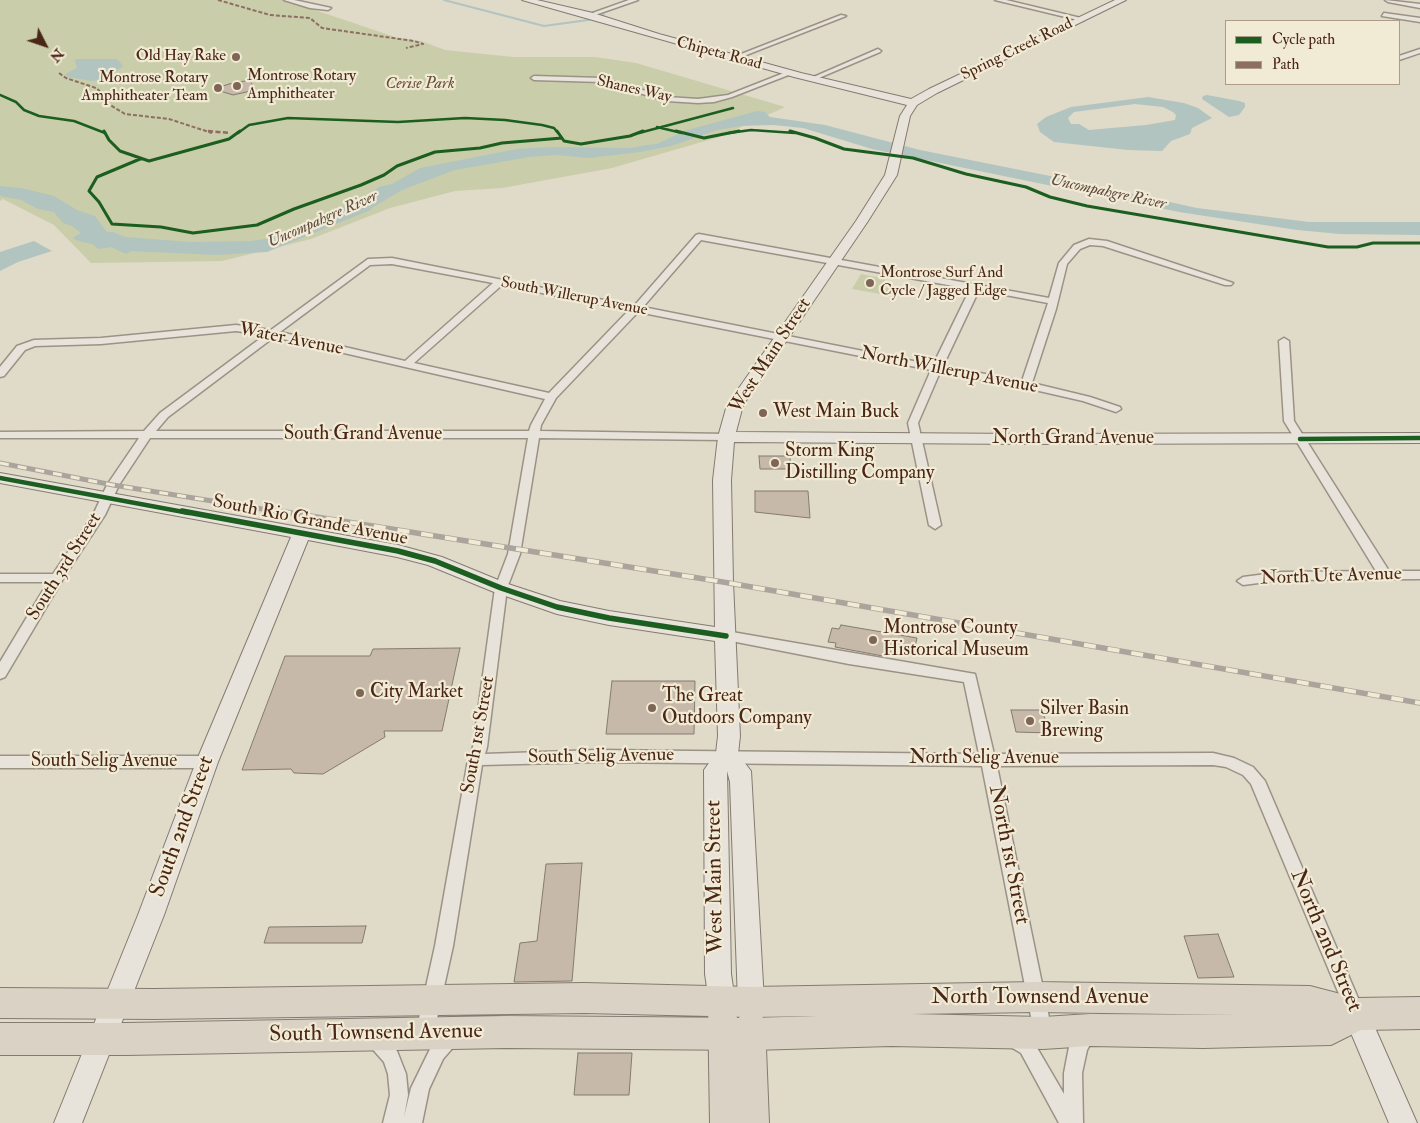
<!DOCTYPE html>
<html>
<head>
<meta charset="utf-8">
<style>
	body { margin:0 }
	#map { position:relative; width:1420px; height:1123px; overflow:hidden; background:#e0dac8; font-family:"IM FELL Double Pica",serif }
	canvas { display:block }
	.legend { position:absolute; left:1225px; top:20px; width:175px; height:65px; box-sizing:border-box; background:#f1ead4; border:1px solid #ae9c88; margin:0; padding:6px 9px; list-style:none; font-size:15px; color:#4a2617 }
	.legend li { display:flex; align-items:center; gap:10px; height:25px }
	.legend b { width:25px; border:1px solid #ae9c88 }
	.north { position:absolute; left:20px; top:20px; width:50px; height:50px; -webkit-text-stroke:4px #f1ead4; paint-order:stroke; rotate:131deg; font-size:14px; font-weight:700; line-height:20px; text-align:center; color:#4a2617 }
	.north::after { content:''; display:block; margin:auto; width:18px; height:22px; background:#4a2617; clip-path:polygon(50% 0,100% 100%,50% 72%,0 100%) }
</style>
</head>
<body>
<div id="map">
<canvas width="1420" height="1123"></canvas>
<ul class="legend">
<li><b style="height:6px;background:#1b5e20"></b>Cycle path</li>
<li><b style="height:6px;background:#8d6e63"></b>Path</li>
</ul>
<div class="north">N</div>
</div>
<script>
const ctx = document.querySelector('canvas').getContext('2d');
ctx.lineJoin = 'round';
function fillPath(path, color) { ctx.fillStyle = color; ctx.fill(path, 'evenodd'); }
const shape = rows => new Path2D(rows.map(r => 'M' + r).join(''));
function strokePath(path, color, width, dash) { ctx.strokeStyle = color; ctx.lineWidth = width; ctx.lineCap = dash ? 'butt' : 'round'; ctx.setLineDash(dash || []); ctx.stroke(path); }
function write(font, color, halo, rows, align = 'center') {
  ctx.font = font + ' "IM FELL Double Pica",serif'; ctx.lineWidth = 4.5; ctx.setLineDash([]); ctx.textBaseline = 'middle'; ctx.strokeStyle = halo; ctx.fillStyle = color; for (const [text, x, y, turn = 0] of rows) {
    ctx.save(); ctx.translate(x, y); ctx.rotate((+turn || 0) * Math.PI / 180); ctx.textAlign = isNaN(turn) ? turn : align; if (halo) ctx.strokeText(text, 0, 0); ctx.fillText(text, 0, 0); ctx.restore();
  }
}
fillPath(shape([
	[0,0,285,0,398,38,421,41,445,50,513,57,595,57,636,63,785,107,719,137,612,168,502,188,455,191,390,208,311,239,222,261,91,263,54,225,3,199,0,201],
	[861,274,886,279,881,287,890,288,886,295,852,289]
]), '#c9cda9');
fillPath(shape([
	[76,59,117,59,123,66,116,71,113,78,115,81,92,81,68,77,65,74,77,68,75,61],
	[1207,95,1239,101,1245,103,1245,107,1239,115,1229,117,1202,99,1203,96],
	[1148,97,1184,103,1198,108,1212,118,1192,128,1190,134,1171,141,1162,151,1128,150,1054,142,1040,132,1037,124,1046,117,1071,107],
	[1135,104,1163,107,1173,112,1176,115,1175,120,1146,125,1089,130,1079,124,1071,124,1068,118,1074,112],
	[757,111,765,112,770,117,825,125,920,150,1060,178,1197,208,1309,222,1420,222,1420,235,1340,234,1297,230,1179,212,872,149,803,128,773,125,741,126,717,130,671,146,640,152,589,158,556,155,529,157,455,170,402,190,370,209,373,209,267,252,216,255,131,251,126,254,111,247,99,249,92,244,78,241,73,238,81,233,72,226,63,223,54,212,38,209,21,200,0,196,0,186,21,188,54,196,77,210,95,216,107,232,113,232,125,237,190,242,251,241,281,237,308,225,358,199,374,194,374,191,379,187,392,184,420,168,517,149,550,147,630,148,647,145,657,144,684,131],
	[34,241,52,251,18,262,0,271,0,252]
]), '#b1c4c0');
strokePath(shape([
	[444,0,544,26,588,20,604,15]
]), '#b1c4c0', 2);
const building = shape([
	[250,80,255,90,233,95,214,89,229,84,250,80],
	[759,456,790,456,791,469,760,469,759,456],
	[755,491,808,491,810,518,755,512,755,491],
	[841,625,917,638,913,656,890,652,888,657,835,647,836,643,828,642,832,628,839,629,841,625],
	[460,648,442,731,384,731,385,737,323,774,294,773,291,769,242,770,285,656,370,656,373,649,460,648],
	[612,681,695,681,694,734,606,734,612,681],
	[1011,710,1042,710,1050,733,1016,732,1011,710],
	[582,863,572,981,514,982,520,943,537,941,546,864,582,863],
	[366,926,362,943,264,943,269,927,366,926],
	[1218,934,1234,977,1198,978,1184,936,1218,934],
	[578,1053,632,1053,629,1095,574,1095,578,1053]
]);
fillPath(building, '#c7b9aa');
strokePath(building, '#847b70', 1);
const street = shape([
	[284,0,294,0,331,8,328,10,310,8,284,0],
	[629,0,638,0,592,16,587,15,629,0],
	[995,0,1006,0,1085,19,1082,21,995,0],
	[1385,0,1420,4,1420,8,1388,2,1385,0],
	[1384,13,1420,18,1420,22,1382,16,1384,13],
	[841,15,846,16,736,59,731,58,841,15],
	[878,49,881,51,880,52,814,80,809,79,878,49],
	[1420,49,1420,53,1399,60,1399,56,1420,49],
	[789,71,792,73,791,74,732,97,714,102,698,103,667,101,601,82,534,80,531,78,534,76,601,78,667,97,698,99,728,95,789,71],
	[699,234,1049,298,1059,263,1074,245,1089,239,1107,241,1233,283,1231,285,1225,285,1103,246,1090,245,1080,249,1067,264,1056,309,1032,383,1090,397,1120,407,1121,409,1116,412,1083,401,1026,388,940,372,918,423,941,525,935,529,929,525,908,423,931,370,638,312,556,398,541,425,540,431,726,434,732,437,726,440,539,438,520,554,507,588,487,747,485,754,597,750,979,754,964,682,849,664,721,639,719,636,721,633,726,631,975,674,994,754,1213,753,1234,758,1253,767,1265,781,1364,1012,1361,1018,1355,1020,1349,1018,1251,784,1243,775,1226,767,1213,765,997,766,1052,1032,1049,1038,1043,1040,1037,1038,1034,1032,982,766,597,762,482,765,453,946,434,1032,431,1038,425,1040,419,1038,416,1032,435,946,468,760,473,747,495,588,508,554,528,438,150,438,119,485,105,515,63,579,5,677,0,679,0,662,48,582,0,582,0,574,53,574,93,515,107,485,139,438,0,438,0,432,144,431,160,413,265,335,236,331,101,344,35,346,25,350,4,376,0,377,0,367,17,346,34,340,101,338,236,325,271,330,368,259,392,258,634,306,696,235,699,234],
	[701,240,970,289,933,365,643,307,701,240],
	[392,264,493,283,405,361,280,332,370,265,392,264],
	[502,285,617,308,629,310,549,393,414,363,502,285],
	[979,290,1048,303,1022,381,943,366,979,290],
	[274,337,545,399,531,425,529,431,156,431,168,417,274,337],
	[1284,338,1289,341,1294,421,1389,571,1420,571,1420,579,1282,580,1243,585,1237,581,1243,577,1282,572,1376,571,1284,421,1279,341,1284,338],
	[0,756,207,756,212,758,214,762,212,766,207,768,0,768,0,756],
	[1087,1026,1093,1028,1096,1034,1087,1050,1082,1073,1083,1123,1059,1123,1021,1053,1009,1046,1006,1040,1009,1034,1015,1032,1033,1041,1064,1094,1064,1073,1069,1047,1081,1028,1087,1026],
	[374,1030,380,1032,397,1051,406,1074,408,1095,404,1117,411,1088,431,1047,444,1032,450,1030,456,1032,459,1038,456,1044,443,1059,429,1089,422,1123,383,1123,390,1095,388,1074,384,1062,368,1044,365,1038,368,1032,374,1030]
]);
const secondary = shape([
	[522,0,537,0,593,13,659,34,801,73,911,99,929,89,1115,0,1126,0,937,93,917,105,910,116,897,175,868,221,743,405,736,432,1026,434,1420,433,1420,443,1026,444,734,442,731,480,733,582,740,736,738,754,751,771,764,1002,760,1011,751,1014,742,1011,738,1002,730,782,727,771,731,974,735,1001,731,1010,722,1013,713,1010,709,1001,705,974,704,770,716,753,718,736,715,641,609,625,557,614,494,592,428,565,397,557,308,540,218,762,164,915,82,1123,54,1123,138,915,196,762,291,537,0,483,0,473,398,545,442,557,508,584,560,601,609,611,715,627,713,480,718,437,727,405,856,221,885,175,900,116,907,105,794,77,522,0],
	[1356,1002,1365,1005,1417,1123,1389,1123,1343,1014,1347,1005,1356,1002]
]);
const primary = shape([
	[722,988,732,992,736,1001,737,1022,741,1014,751,1010,761,1014,765,1023,769,1123,710,1123,708,1001,712,992,722,988]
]);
const highway = shape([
	[1036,982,1310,986,1356,998,1420,997,1420,1029,1361,1030,1331,1045,1203,1048,1090,1046,1043,1049,891,1046,752,1050,506,1048,126,1055,0,1055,0,1023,126,1023,506,1016,752,1018,817,1016,751,1017,584,1013,154,1019,0,1018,0,988,154,989,584,983,751,987,1036,982],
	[1036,1012,1238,1015,1090,1014,1043,1017,911,1014,1036,1012]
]);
strokePath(street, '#9b9286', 3);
strokePath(secondary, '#847b70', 2);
strokePath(primary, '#847b70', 2);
strokePath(highway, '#847b70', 2);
fillPath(street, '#e7e3da');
fillPath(secondary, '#e7e3da');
fillPath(primary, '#dad3c5');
fillPath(highway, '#dad3c5');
const railFar1 = shape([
	[0,463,113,485,287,513]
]);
const rail = shape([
	[279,511,723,582,1420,703]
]);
strokePath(railFar1, '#aba49c', 5);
strokePath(rail, '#aba49c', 5.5);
strokePath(railFar1, '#f1ead4', 3, [9]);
strokePath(rail, '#f1ead4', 4, [12]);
strokePath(shape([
	[218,0,270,15,310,18,322,28,414,41,423,44,406,48],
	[59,73,66,78,96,88,102,93,102,100,125,114,169,119,212,133]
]), '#8d6e63', 2, [4, 2]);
strokePath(shape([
	[208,131,230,133]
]), '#8d6e63', 2.5, [5, 2.5]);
strokePath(shape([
	[0,95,16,102,24,110,39,116,74,121,105,133],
	[657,127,682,133],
	[238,133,249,125,288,118,398,122,465,118,505,120,542,125,554,128,558,133],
	[639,133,733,108],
	[729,133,751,130,795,133]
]), '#1b5e20', 2.5);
strokePath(shape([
	[104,131,109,140,120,151,149,161,229,139,240,131],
	[557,131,564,141,581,144,630,136,643,131],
	[676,131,704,138,739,131],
	[790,131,815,138,844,149,913,158,966,174,1026,187,1050,197,1087,206,1328,247,1357,247,1373,243,1420,243],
	[140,159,97,177,89,191,99,202,112,224,161,227,193,233,257,225,294,209,361,185,384,175,397,166,435,152,480,148,502,143,562,138]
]), '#1b5e20', 3);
strokePath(shape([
	[1300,439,1420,438],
	[0,478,189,513]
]), '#1b5e20', 4.5);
strokePath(shape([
	[182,511,398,551,435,561,501,588,557,607,609,618,726,636]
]), '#1b5e20', 5.5);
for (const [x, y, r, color] of [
	[236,57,5,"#7e6555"],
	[237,86,5,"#7e6555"],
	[218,88,5,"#7e6555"],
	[870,283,5,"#7e6555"],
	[763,413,5,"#7e6555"],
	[775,463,5,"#7e6555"],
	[873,640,5,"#7e6555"],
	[360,693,5,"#7e6555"],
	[652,708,5,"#7e6555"],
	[1030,721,5,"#7e6555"]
]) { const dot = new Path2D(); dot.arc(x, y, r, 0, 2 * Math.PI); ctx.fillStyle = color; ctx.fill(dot); strokePath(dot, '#f1ead4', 2); }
write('16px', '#4a2617', '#f1ead4', [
	["Spring Creek Road",1017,50,-26],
	["Chipeta Road",719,54,15],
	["Shanes Way",634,90,13],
	["South Willerup Avenue",574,297,11]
]);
write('16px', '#4a2617', '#f1ead4', [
	["Old Hay Rake",226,57],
	["Montrose Rotary",247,77,"left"],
	["Amphitheater",247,95,"left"],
	["Montrose Rotary",208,79],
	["Amphitheater Team",208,97],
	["Montrose Surf And",880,274,"left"],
	["Cycle / Jagged Edge",880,292,"left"]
], 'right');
write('italic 16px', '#654d35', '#f1ead4', [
	["Cerise Park",420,85]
]);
write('italic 16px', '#5f4b40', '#f1ead4', [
	["Uncompahgre River",1108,193,12],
	["Uncompahgre River",323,220,-24]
]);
write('19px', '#4a2617', '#f1ead4', [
	["Water Avenue",291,340,11],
	["West Main Street",771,356,-57],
	["North Willerup Avenue",949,371,11],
	["South Grand Avenue",363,435],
	["North Grand Avenue",1073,439],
	["South Rio Grande Avenue",310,521,11],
	["South 3rd Street",65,567,-58],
	["North Ute Avenue",1331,577,-2],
	["South 1st Street",479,735,-80],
	["South Selig Avenue",601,757,-1],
	["North Selig Avenue",984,759],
	["South Selig Avenue",104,762]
]);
write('19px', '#4a2617', '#f1ead4', [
	["West Main Buck",773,413],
	["Storm King",785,452],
	["Distilling Company",785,474],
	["Montrose County",883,629],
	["Historical Museum",883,651],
	["City Market",370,693],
	["The Great",662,697],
	["Outdoors Company",662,719],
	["Silver Basin",1040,710],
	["Brewing",1040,732]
], 'left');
write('22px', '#4a2617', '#f1ead4', [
	["South 2nd Street",183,827,-70],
	["North 1st Street",1008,855,79],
	["West Main Street",716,877,-91],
	["North 2nd Street",1325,941,67],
	["North Townsend Avenue",1040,998],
	["South Townsend Avenue",376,1034,-1]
]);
</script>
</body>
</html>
